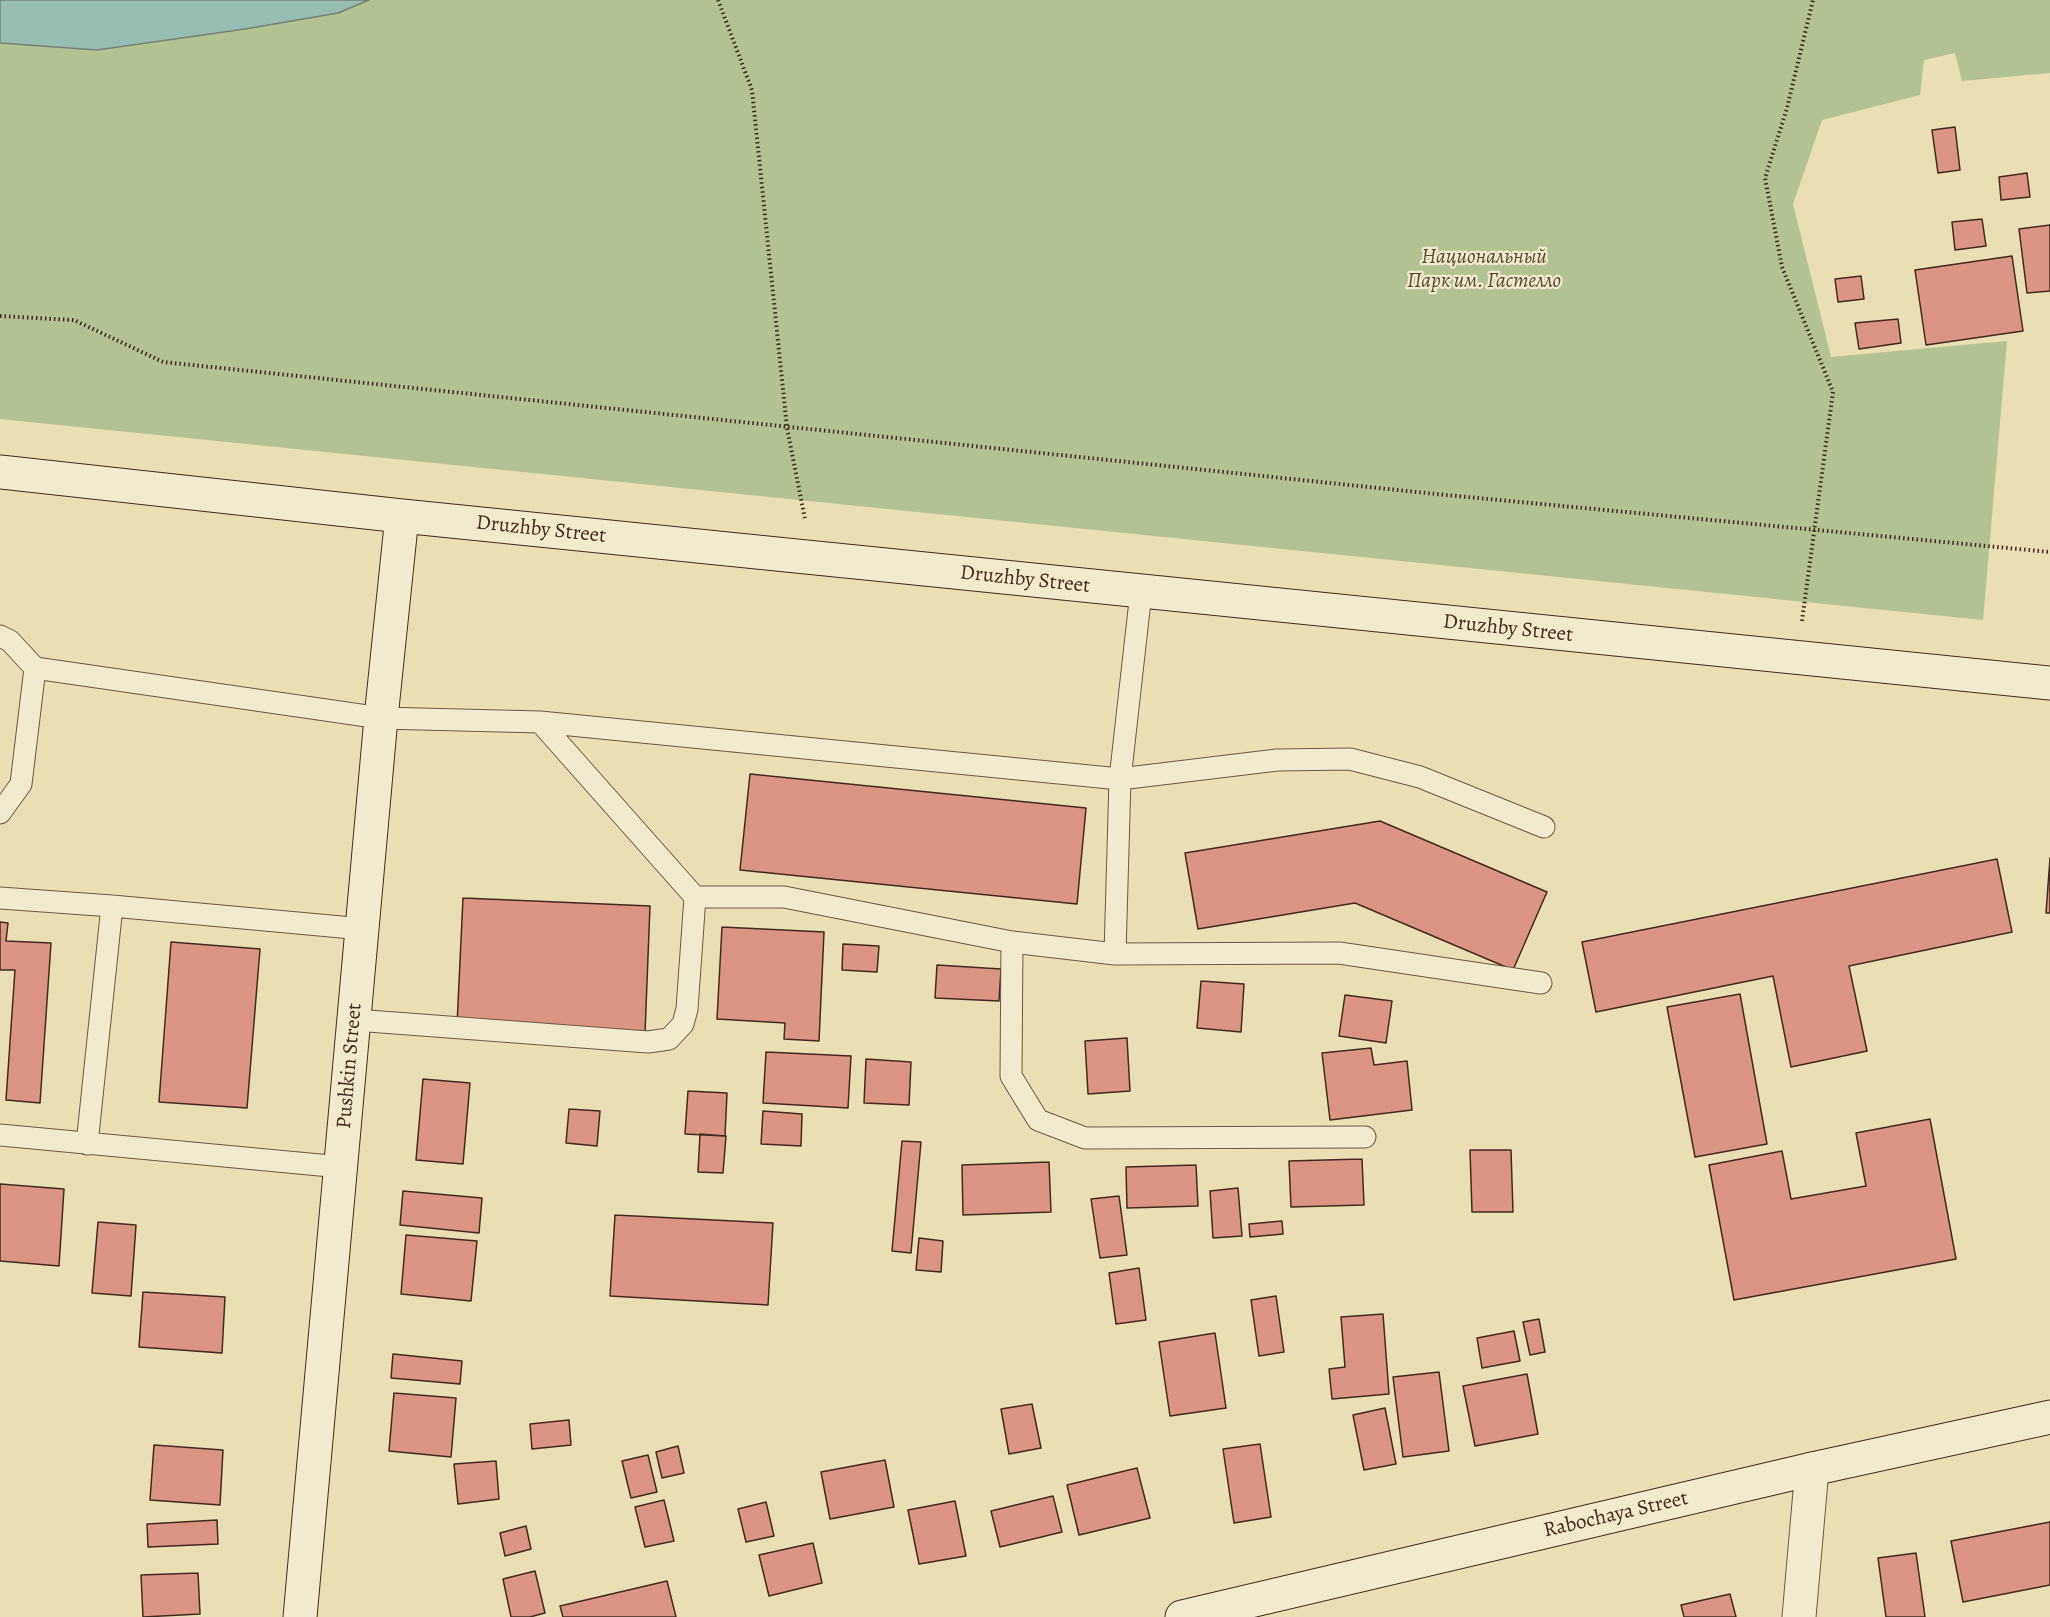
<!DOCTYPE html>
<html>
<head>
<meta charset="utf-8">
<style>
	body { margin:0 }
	canvas { display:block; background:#eadeb3 }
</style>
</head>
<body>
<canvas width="2050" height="1617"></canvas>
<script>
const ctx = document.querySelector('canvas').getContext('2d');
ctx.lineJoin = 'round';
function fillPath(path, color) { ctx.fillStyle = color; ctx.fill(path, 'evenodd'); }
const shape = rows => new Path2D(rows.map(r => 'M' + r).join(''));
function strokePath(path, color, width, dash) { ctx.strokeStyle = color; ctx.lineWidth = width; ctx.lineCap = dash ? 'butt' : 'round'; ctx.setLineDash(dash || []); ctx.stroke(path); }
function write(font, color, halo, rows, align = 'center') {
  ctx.font = font + ' Alegreya,serif'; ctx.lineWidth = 4.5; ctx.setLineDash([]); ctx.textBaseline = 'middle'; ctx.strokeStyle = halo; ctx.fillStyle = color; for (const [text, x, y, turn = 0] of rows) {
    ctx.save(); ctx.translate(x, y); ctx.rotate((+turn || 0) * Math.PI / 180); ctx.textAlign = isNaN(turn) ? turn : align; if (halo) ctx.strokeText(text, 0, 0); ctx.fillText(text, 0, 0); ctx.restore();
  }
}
fillPath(shape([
	[0,0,2050,0,2050,73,1962,81,1955,53,1924,60,1920,95,1822,120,1793,204,1831,357,2007,341,1983,620,0,419]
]), '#b2c290');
const water = shape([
	[0,0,369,0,338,13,245,29,97,50,0,43,0,0]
]);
fillPath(water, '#98bbb2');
strokePath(water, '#768177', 1.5);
const building = shape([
	[1955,127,1960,170,1938,173,1932,130,1955,127],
	[2027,173,2030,197,2001,200,1999,177,2027,173],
	[1982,219,1986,246,1955,250,1952,222,1982,219],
	[2050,225,2050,291,2027,293,2019,229,2050,225],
	[2012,256,2023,331,1926,345,1915,270,2012,256],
	[1861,276,1864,299,1838,302,1835,279,1861,276],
	[1898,319,1901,343,1859,349,1855,323,1898,319],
	[750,774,1086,808,1077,904,740,870,750,774],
	[1380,821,1547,892,1513,970,1355,903,1198,929,1185,853,1380,821],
	[2050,858,2050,913,2046,913,2050,858],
	[1997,859,2012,932,1849,966,1867,1051,1791,1067,1773,976,1596,1012,1582,942,1997,859],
	[463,898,650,906,645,1033,457,1025,463,898],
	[0,922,8,923,6,941,51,943,40,1103,6,1100,15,970,0,970,0,922],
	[722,927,824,932,819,1041,784,1039,785,1023,717,1019,722,927],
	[171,942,260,949,247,1108,159,1102,171,942],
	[843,944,879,946,877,972,842,970,843,944],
	[937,965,1001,969,999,1001,935,998,937,965],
	[1201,981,1244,984,1241,1032,1197,1028,1201,981],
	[1740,994,1767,1144,1695,1157,1667,1007,1740,994],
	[1345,995,1392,1001,1386,1043,1339,1036,1345,995],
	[1127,1038,1130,1091,1088,1094,1085,1041,1127,1038],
	[1371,1048,1374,1065,1407,1061,1412,1110,1330,1120,1322,1053,1371,1048],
	[766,1052,851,1056,848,1108,763,1103,766,1052],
	[866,1059,911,1062,909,1105,864,1103,866,1059],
	[423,1079,470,1083,463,1164,416,1160,423,1079],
	[688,1091,727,1093,725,1136,685,1134,688,1091],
	[569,1109,600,1111,597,1146,566,1143,569,1109],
	[763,1111,802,1114,801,1146,761,1144,763,1111],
	[1930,1119,1956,1259,1734,1300,1709,1165,1782,1151,1791,1199,1866,1186,1856,1133,1930,1119],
	[700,1134,726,1136,723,1173,698,1172,700,1134],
	[902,1141,921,1142,911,1253,892,1251,902,1141],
	[1470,1150,1511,1150,1513,1212,1472,1212,1470,1150],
	[1362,1159,1364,1205,1291,1207,1289,1161,1362,1159],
	[1049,1162,1051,1212,963,1215,962,1165,1049,1162],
	[1196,1165,1198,1206,1127,1208,1126,1167,1196,1165],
	[0,1184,64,1189,59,1266,0,1261,0,1184],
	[1238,1188,1242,1236,1213,1238,1210,1191,1238,1188],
	[403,1191,482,1198,479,1233,400,1225,403,1191],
	[1119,1196,1127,1255,1100,1258,1091,1199,1119,1196],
	[615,1215,773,1223,768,1305,610,1296,615,1215],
	[1282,1221,1283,1234,1250,1237,1249,1224,1282,1221],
	[98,1222,136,1225,131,1296,92,1293,98,1222],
	[406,1235,477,1241,471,1301,401,1294,406,1235],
	[919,1238,943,1241,941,1272,916,1270,919,1238],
	[1139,1268,1146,1320,1116,1324,1109,1273,1139,1268],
	[143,1292,225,1297,222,1353,139,1347,143,1292],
	[1276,1296,1284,1352,1259,1356,1251,1300,1276,1296],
	[1383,1314,1389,1394,1332,1399,1329,1369,1345,1367,1341,1317,1383,1314],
	[1539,1319,1545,1352,1530,1355,1523,1322,1539,1319],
	[1514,1331,1520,1361,1482,1368,1477,1338,1514,1331],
	[1215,1333,1226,1408,1170,1416,1159,1342,1215,1333],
	[393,1354,462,1361,460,1384,391,1378,393,1354],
	[1439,1372,1449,1451,1403,1457,1393,1377,1439,1372],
	[1527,1374,1538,1434,1475,1446,1463,1386,1527,1374],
	[394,1393,456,1398,451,1457,389,1451,394,1393],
	[1032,1404,1041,1448,1009,1454,1001,1409,1032,1404],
	[1385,1408,1396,1464,1364,1470,1353,1415,1385,1408],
	[569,1420,571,1445,532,1449,530,1424,569,1420],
	[1260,1444,1271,1517,1234,1523,1223,1449,1260,1444],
	[154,1445,223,1450,220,1505,150,1500,154,1445],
	[678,1446,684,1473,662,1478,656,1452,678,1446],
	[648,1455,657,1492,631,1498,622,1461,648,1455],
	[885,1460,894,1507,830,1519,821,1472,885,1460],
	[496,1461,499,1499,458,1504,454,1464,496,1461],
	[1137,1468,1150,1518,1079,1535,1067,1485,1137,1468],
	[1053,1496,1062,1532,1000,1547,991,1511,1053,1496],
	[664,1500,674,1541,645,1547,635,1507,664,1500],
	[955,1501,966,1556,919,1564,908,1510,955,1501],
	[766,1502,774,1536,746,1542,738,1509,766,1502],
	[217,1520,218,1544,148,1547,147,1524,217,1520],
	[2050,1522,2050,1585,1963,1602,1951,1541,2050,1522],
	[526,1526,531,1549,505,1556,500,1533,526,1526],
	[813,1543,822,1583,769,1596,759,1555,813,1543],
	[1916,1553,1925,1617,1886,1617,1878,1558,1916,1553],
	[535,1571,545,1613,530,1617,511,1617,503,1579,535,1571],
	[198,1573,200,1614,143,1617,141,1575,198,1573],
	[667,1581,676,1617,563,1617,560,1606,667,1581],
	[1730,1594,1736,1617,1684,1617,1681,1605,1730,1594]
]);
fillPath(building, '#dc9582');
strokePath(building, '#422a1f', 1.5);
const lane = shape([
	[1141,592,1120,779,1115,954,1012,942,1011,1076,1038,1120,1085,1138,1365,1137],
	[0,636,10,641,35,668,21,784,0,813],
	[35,668,381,718,540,722,1120,779,1277,760,1350,759,1420,777,1544,827],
	[540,722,695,897],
	[0,898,112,906,87,1144],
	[112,906,363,929],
	[1115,954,1339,953,1541,983],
	[355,1020,648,1042,669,1039,683,1024,687,1009,695,897,784,897,1012,942],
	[0,1135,341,1167]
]);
const street = shape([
	[1799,1617,1812,1469]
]);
const secondary = shape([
	[0,472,402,516,2050,683],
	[300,1617,381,718,402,516],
	[1182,1617,1812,1469,2050,1417]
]);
strokePath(lane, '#6c5744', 23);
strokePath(street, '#6c5744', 35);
strokePath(secondary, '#422a1f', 35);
strokePath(shape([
	[718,0,752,90,787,428,805,519],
	[0,316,74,320,163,362,1446,495,2050,552],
	[1802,621,1833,392,1782,267,1765,178,1787,108,1813,0]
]), '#422a1f', 4, [1.5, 3]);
strokePath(lane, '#f1eace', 21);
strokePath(street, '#f1eace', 33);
strokePath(secondary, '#f1eace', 33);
write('italic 21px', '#584836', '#f1eace', [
	["Национальный",1484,258],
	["Парк им. Гастелло",1484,282]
]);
write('21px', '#422a1f', '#f1eace', [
	["Druzhby Street",541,530,6],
	["Druzhby Street",1025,580,6],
	["Druzhby Street",1508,629,6],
	["Pushkin Street",350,1066,-85],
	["Rabochaya Street",1616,1515,-13]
]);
</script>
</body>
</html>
